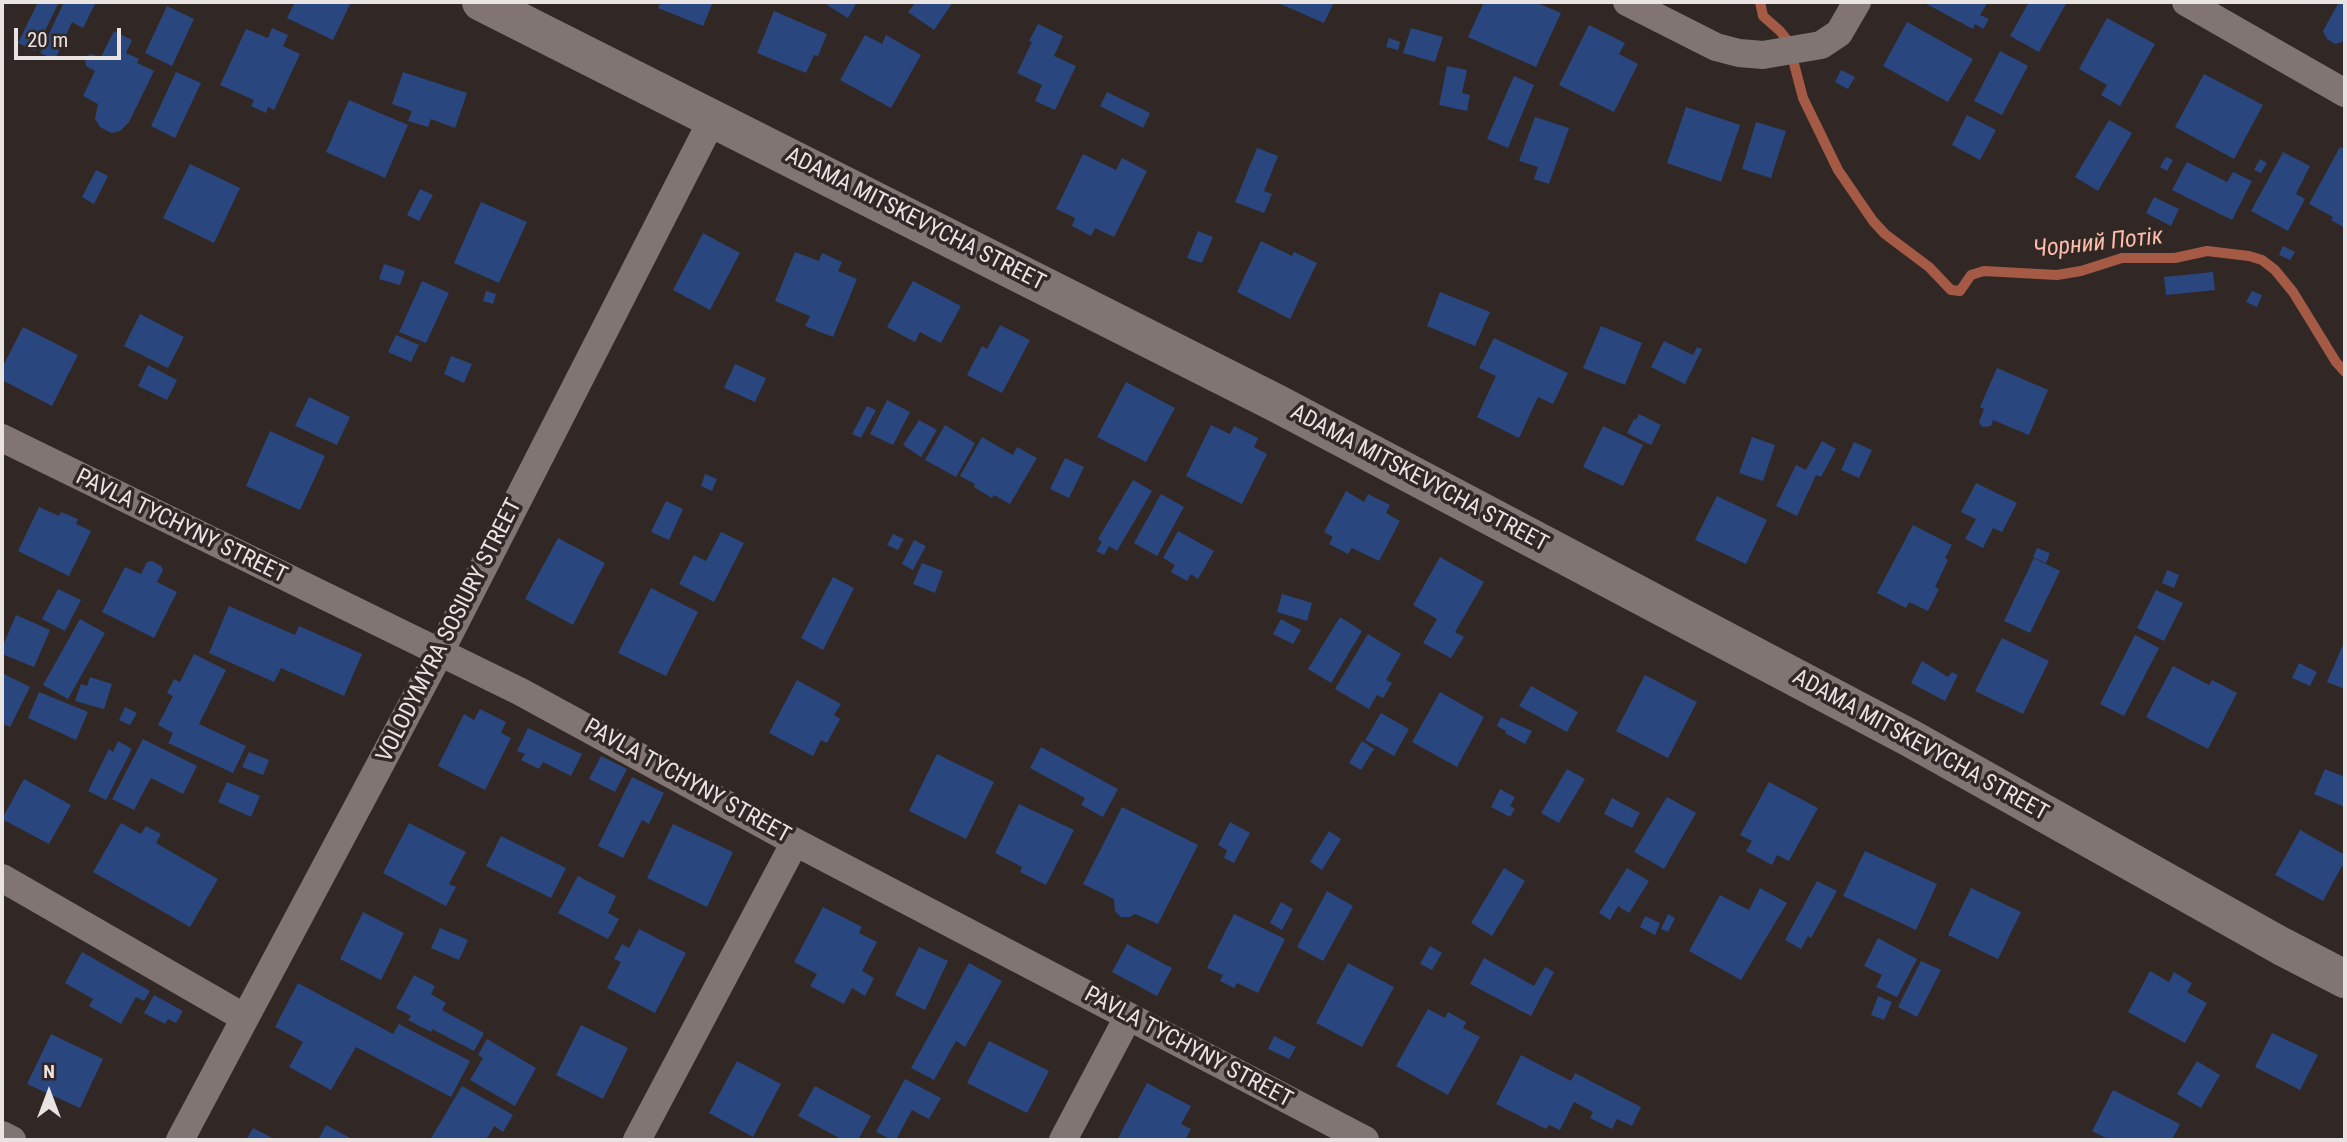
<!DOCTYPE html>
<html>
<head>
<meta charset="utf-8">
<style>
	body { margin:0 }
	#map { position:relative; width:2347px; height:1142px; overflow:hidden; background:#312825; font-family:"Roboto Condensed",sans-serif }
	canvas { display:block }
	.frame { position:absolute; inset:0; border:4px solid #e9e3e1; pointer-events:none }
	.north { position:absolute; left:14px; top:1058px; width:70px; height:70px; -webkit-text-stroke:5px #312825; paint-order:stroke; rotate:0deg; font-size:19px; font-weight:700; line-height:28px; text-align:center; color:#e9e3e1 }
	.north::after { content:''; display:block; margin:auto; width:24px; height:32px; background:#e9e3e1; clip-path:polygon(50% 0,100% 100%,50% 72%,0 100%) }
	.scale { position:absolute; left:14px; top:28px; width:107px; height:32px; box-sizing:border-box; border:4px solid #e9e3e1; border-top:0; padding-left:9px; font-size:21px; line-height:24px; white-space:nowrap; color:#e9e3e1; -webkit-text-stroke:5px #312825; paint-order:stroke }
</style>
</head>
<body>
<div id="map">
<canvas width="2347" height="1142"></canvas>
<div class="frame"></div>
<div class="north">N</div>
<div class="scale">20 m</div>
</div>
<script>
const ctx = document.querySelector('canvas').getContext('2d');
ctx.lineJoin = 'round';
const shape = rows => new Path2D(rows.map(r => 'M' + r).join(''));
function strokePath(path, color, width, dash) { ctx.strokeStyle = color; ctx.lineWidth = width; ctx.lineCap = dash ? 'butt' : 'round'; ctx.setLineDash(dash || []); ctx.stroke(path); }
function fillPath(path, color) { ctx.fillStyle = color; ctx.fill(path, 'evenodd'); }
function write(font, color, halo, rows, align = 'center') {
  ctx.font = font + ' "Roboto Condensed",sans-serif'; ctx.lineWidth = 7; ctx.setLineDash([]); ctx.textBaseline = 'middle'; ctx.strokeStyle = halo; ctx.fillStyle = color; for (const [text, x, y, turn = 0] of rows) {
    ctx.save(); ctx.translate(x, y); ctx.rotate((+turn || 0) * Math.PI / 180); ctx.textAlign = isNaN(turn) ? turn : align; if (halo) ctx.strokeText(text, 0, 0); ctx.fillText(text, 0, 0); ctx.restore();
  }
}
strokePath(shape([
	[1760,2,1763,16,1780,31,1788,41,1803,98,1838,170,1873,221,1885,234,1929,267,1951,290,1960,291,1971,275,1984,271,2057,275,2081,271,2122,258,2175,258,2207,251,2249,256,2262,260,2275,270,2293,292,2336,362,2345,372]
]), '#a45a45', 10);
fillPath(shape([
	[38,2,59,2,35,51,18,43],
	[64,2,96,2,83,28,72,22,55,60,40,53],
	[295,2,351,2,333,40,287,18],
	[661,2,713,2,703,26,658,8],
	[829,2,857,2,848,18,827,5],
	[916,2,953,2,934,30,908,12],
	[1276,2,1334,2,1324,23],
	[1484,2,1535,2,1561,13,1536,67,1468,37],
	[1923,2,1988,2,1980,15,1989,19,1983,29,1975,24,1973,29],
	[2029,2,2067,2,2039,52,2010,36],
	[2339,2,2345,2,2345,38,2342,42,2335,44,2327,39,2323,31],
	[167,6,194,19,172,66,145,53],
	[774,11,827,34,818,56,814,55,806,73,757,53],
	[2107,18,2155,44,2120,106,2101,95,2107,85,2079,69],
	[1907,22,1973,59,1948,102,1883,66],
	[1038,24,1063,36,1054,56,1076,66,1055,110,1035,101,1042,85,1017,73,1032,42,1029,41],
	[1589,25,1625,43,1619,54,1638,64,1614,112,1559,85],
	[272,28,288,35,283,46,300,54,274,110,268,107,266,113,251,106,254,100,220,85,246,29,268,38],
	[1411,28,1443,37,1435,62,1403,53],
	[114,31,132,40,126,53,139,59,137,63,154,71,129,122,120,131,111,133,100,127,95,119,98,104,83,96,95,71,86,66,85,59,90,54,101,57],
	[865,35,882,44,886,35,921,55,891,108,840,80],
	[1389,38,1400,42,1398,50,1386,47],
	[2000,51,2028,66,2002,115,1974,101],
	[1447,66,1467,70,1462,93,1470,95,1467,111,1439,105],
	[1841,70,1855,77,1848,89,1835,82],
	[176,72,201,83,175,138,151,126],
	[403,72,467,93,455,128,431,119,428,127,408,121,412,111,392,104],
	[2204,74,2263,105,2234,159,2175,127],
	[1514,76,1534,85,1508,148,1487,139],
	[1107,92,1150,113,1143,128,1100,106],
	[349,100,408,125,385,178,326,152],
	[1686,107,1740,125,1721,182,1667,163],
	[1967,115,1996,130,1980,160,1952,145],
	[1535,117,1569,128,1549,184,1534,179,1538,167,1519,161],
	[2109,120,2132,133,2098,191,2075,177],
	[1756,122,1786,131,1771,178,1742,169],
	[2340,147,2345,150,2345,228,2331,220,2333,217,2309,204],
	[1257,148,1278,156,1264,191,1272,194,1264,213,1235,202],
	[2283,152,2310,166,2296,194,2305,199,2288,231,2251,211],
	[1083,154,1116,170,1122,158,1147,171,1114,237,1095,228,1091,236,1072,226,1075,218,1056,209],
	[2166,157,2173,160,2167,171,2160,167],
	[2260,159,2267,163,2261,173,2254,170],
	[2187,162,2227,182,2233,172,2252,181,2232,220,2172,190],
	[190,164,240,188,214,243,163,218],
	[96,170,108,176,94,204,82,197],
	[420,189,433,195,419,221,407,215],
	[2154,197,2179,209,2171,226,2146,213],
	[481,202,527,222,499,283,454,263],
	[1198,231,1213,237,1202,263,1187,258],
	[703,233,740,253,710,310,673,290],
	[1261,241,1292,256,1294,252,1317,263,1290,319,1237,292],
	[2283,246,2295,252,2290,260,2279,255],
	[795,252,819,261,822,253,842,262,838,271,857,279,833,337,805,326,810,316,775,301],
	[384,264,405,271,400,285,379,279],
	[2213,272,2215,290,2166,295,2164,277],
	[422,281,449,293,426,343,399,332],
	[913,281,961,306,941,343,920,332,915,342,887,327],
	[486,291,496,294,493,304,483,301],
	[2252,291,2262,295,2257,307,2246,302],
	[1440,292,1490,312,1475,346,1427,326],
	[140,314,184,337,168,368,124,346],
	[1000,325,1030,340,1002,393,967,375,982,346,987,349],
	[1601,326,1642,343,1625,385,1583,368],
	[23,327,78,355,52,406,2,380,2,368],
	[396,335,419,345,411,362,388,352],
	[1494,338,1568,373,1553,404,1538,397,1519,438,1477,417,1496,376,1479,368],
	[1664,341,1693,355,1697,347,1702,349,1685,384,1651,367],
	[451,356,472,364,464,383,444,374],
	[735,364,766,378,755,402,724,388],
	[148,365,177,380,167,400,138,386],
	[1997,368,2048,390,2029,435,1993,420,1991,426,1982,427,1979,422,1984,409,1980,407],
	[1126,382,1175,408,1146,462,1097,437],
	[309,397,350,417,337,445,295,426],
	[887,400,910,412,893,445,870,434],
	[867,406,876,410,861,438,852,434],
	[1639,414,1661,425,1651,445,1627,433,1634,419,1636,420],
	[919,420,937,430,921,457,903,445],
	[945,425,975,443,956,477,925,460],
	[1211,425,1230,434,1234,426,1258,438,1254,447,1267,454,1242,504,1186,476],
	[1603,426,1643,445,1623,486,1583,467],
	[270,431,325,456,300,510,246,486],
	[982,437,1013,455,1017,447,1037,458,1010,504,994,495,992,498,974,487,975,484,960,476],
	[1752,437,1775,445,1763,481,1739,473],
	[1822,441,1836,449,1821,477,1816,475,1797,516,1776,506,1796,465,1806,470],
	[1854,442,1872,450,1859,478,1841,470],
	[1065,458,1084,467,1069,498,1050,489],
	[705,474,717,479,712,491,701,486],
	[1133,480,1152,491,1117,551,1109,546,1104,555,1096,551,1102,542,1098,539],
	[1976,483,2017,503,2002,532,1993,528,1983,548,1965,539,1976,519,1961,512],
	[1346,491,1364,502,1368,494,1390,505,1386,513,1400,521,1379,561,1352,548,1348,554,1329,544,1333,537,1324,532],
	[1161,494,1184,507,1157,556,1134,543],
	[1717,496,1767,520,1746,564,1695,540],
	[666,501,683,509,669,540,651,532],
	[39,507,59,516,61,512,78,519,76,524,91,531,69,576,18,551],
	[1913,525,1952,545,1945,558,1948,560,1935,587,1939,589,1928,611,1909,602,1906,608,1877,593],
	[1178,531,1214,551,1198,579,1191,574,1187,581,1171,572,1175,565,1163,558],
	[721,532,744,543,714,602,679,584,694,555,706,561],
	[893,534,904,539,898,550,887,545],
	[558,538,605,563,573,625,525,599],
	[914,540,926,546,913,570,902,564],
	[2037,548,2050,553,2046,563,2033,557],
	[1440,557,1484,582,1455,632,1464,637,1451,658,1423,643,1437,619,1413,605],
	[2034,558,2060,571,2030,633,2004,621],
	[152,561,161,566,163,570,157,582,177,592,154,638,102,612,125,567,141,574,147,562],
	[922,563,943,571,935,593,913,584],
	[2167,570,2179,575,2174,588,2162,583],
	[833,577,854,588,823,650,801,638],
	[651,588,698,612,666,676,618,653],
	[58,589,81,600,65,631,42,619],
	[2156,590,2183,603,2164,641,2137,628],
	[1282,594,1312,603,1307,621,1277,612],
	[229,606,295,635,299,626,362,654,344,696,281,668,274,682,209,653],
	[16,615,50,630,34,667,2,654,2,648],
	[1340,617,1362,631,1331,683,1308,669],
	[80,619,105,633,68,699,43,685],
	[1281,619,1301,630,1293,644,1273,634],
	[1368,634,1401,654,1386,680,1392,683,1383,698,1377,695,1369,709,1335,689],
	[2135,635,2159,648,2124,716,2100,704],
	[2002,638,2049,661,2023,714,1975,691],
	[2345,640,2345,689,2327,682],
	[194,654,226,670,199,724,246,746,233,773,168,743,173,733,158,725,173,696,167,693,174,679,180,682],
	[1922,661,1948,677,1952,672,1958,675,1945,701,1911,683],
	[2299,663,2317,672,2310,686,2292,678],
	[2173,666,2209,685,2212,680,2237,693,2208,749,2146,717],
	[2,673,30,687,10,727,2,723],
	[1645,675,1697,702,1668,758,1616,731],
	[90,677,112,684,104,709,75,701,81,684,87,686],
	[797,680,841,704,834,715,840,719,827,743,821,740,813,756,769,733],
	[1531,686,1578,712,1567,732,1519,706],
	[39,692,88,712,76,740,28,718],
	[1440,692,1484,717,1457,767,1412,742],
	[125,707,137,713,130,725,119,720],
	[480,709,506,722,501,733,511,738,485,790,438,766,464,714,474,720],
	[1381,713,1409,729,1394,756,1365,740],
	[1501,717,1532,731,1525,744,1505,733,1506,731,1497,726],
	[528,728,582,754,571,776,543,762,539,769,521,760,525,754,517,751],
	[143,739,197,766,183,794,151,778,134,810,112,799],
	[118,741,132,749,106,800,88,791,109,749,113,752],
	[1362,741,1374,749,1361,770,1349,763],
	[1041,747,1118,789,1103,817,1081,805,1085,798,1030,768],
	[249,752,269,760,263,775,242,767],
	[937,754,994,782,966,839,909,811],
	[601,756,627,769,615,792,589,779],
	[1567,769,1585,779,1559,823,1541,813],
	[2325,769,2345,777,2345,807,2314,794],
	[632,777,664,793,649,824,642,820,623,858,598,846],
	[24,779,71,805,49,844,2,819],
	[227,782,260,796,251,817,218,802],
	[1769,782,1818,808,1789,861,1777,855,1772,865,1746,851,1752,841,1740,835],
	[1500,789,1515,797,1510,806,1515,809,1510,817,1491,807],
	[1667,797,1696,813,1664,869,1634,852],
	[1612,798,1640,813,1632,828,1604,814],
	[1019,804,1074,830,1046,885,1020,872,1022,867,995,853],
	[1122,807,1198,845,1158,924,1135,914,1130,917,1121,917,1115,911,1114,899,1083,884],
	[1230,822,1250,833,1234,863,1224,858,1227,850,1218,845],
	[121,823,141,834,146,826,161,834,156,843,218,879,190,927,93,872],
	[409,823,466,852,449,884,456,887,446,906,383,873],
	[673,824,733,852,707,907,647,878],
	[2300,830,2345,855,2345,867,2342,866,2323,901,2275,875],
	[1329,831,1341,839,1322,870,1310,862],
	[501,836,566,868,551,898,486,866],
	[1865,851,1937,884,1916,930,1843,896],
	[1504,868,1525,881,1492,936,1471,923],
	[1627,868,1649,881,1629,913,1618,906,1610,920,1599,913],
	[578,876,616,896,608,913,619,919,608,939,558,913],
	[1817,881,1837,891,1811,938,1808,936,1801,949,1785,940],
	[1760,888,1787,903,1741,980,1689,951,1720,895,1749,910],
	[1971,888,2021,912,1998,959,1948,935],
	[1327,891,1353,906,1323,961,1297,947],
	[1281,902,1293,909,1282,930,1270,923],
	[823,907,862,927,859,933,877,942,862,971,874,978,865,996,852,988,844,1004,810,986,817,974,794,962],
	[363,912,404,933,381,980,340,959],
	[1234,914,1285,939,1258,993,1237,983,1234,988,1220,981,1223,975,1207,968],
	[1668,914,1675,918,1668,932,1661,929],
	[1645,916,1660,923,1655,935,1640,927],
	[440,928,468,940,459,960,431,948],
	[639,929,686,953,655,1013,607,988,621,962,614,959,622,944,629,948],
	[1878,938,1917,959,1897,997,1876,987,1882,975,1864,966],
	[1127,944,1172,968,1157,996,1112,972],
	[1430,946,1442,953,1432,970,1420,964],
	[919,947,948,961,925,1010,895,995],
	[82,952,150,991,144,1001,136,997,121,1024,89,1006,93,999,65,983],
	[1484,958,1534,986,1545,967,1554,972,1531,1016,1470,984],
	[1921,961,1941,970,1917,1017,1898,1007],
	[969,963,1002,981,965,1047,956,1041,934,1080,911,1068],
	[1348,963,1394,987,1362,1047,1316,1023],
	[2150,971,2169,982,2174,972,2192,983,2187,992,2207,1003,2185,1043,2128,1012],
	[414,975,435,986,431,994,446,1003,442,1010,484,1033,474,1051,432,1029,431,1032,408,1020,411,1016,396,1008],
	[298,983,393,1034,399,1024,470,1061,451,1097,356,1047,331,1090,289,1067,303,1042,275,1027],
	[154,995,183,1011,176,1023,168,1019,165,1024,144,1013],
	[1878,996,1892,1002,1884,1020,1871,1015],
	[1428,1009,1445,1018,1448,1012,1466,1022,1463,1028,1480,1037,1448,1095,1396,1066],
	[581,1025,628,1048,603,1099,556,1075],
	[2272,1033,2318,1055,2300,1090,2255,1067],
	[51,1034,103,1059,80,1108,27,1084],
	[1274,1036,1296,1047,1289,1059,1268,1049],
	[487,1039,536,1068,515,1106,470,1080,483,1058,478,1055],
	[989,1041,1049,1071,1027,1113,967,1083],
	[1521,1055,1571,1081,1575,1073,1641,1107,1632,1126,1617,1119,1612,1129,1590,1118,1593,1112,1574,1102,1560,1130,1549,1125,1546,1129,1496,1104],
	[737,1061,781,1084,753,1137,709,1113],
	[2197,1061,2220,1075,2201,1108,2177,1094],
	[905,1079,941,1098,929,1119,912,1110,896,1140,892,1140,876,1132],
	[1147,1083,1191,1106,1181,1124,1191,1129,1185,1140,1117,1140],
	[462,1086,513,1115,503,1132,494,1126,486,1140,430,1140],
	[815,1086,871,1116,858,1140,843,1140,798,1116],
	[2113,1090,2180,1124,2172,1140,2110,1140,2092,1131],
	[326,1125,354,1140,324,1140,319,1138],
	[253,1128,276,1140,246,1140]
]), '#29467f');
strokePath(shape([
	[1627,2,1716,47,1739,53,1763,55,1821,45,1839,33,1857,2],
	[2186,2,2345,93],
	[2,438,521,692,795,842,1365,1140],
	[2,878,245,1018],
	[2,1135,12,1140],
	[180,1140,439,654,713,118],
	[637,1140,795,842],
	[1063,1140,1128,1017]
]), '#807572', 28);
strokePath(shape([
	[481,2,1278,404,1910,738,2281,946,2345,979]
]), '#807572', 38);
write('23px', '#e9e3e1', '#312825', [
	["ADAMA MITSKEVYCHA STREET",915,220,27],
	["ADAMA MITSKEVYCHA STREET",1419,479,28],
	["PAVLA TYCHYNY STREET",181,527,26],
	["VOLODYMYRA SOSIURY STREET",450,631,-63],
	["ADAMA MITSKEVYCHA STREET",1920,746,29],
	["PAVLA TYCHYNY STREET",687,782,29],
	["PAVLA TYCHYNY STREET",1188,1048,28]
]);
write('italic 24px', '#febdab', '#312825', [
	["Чорний Потік",2098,244,-6]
]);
</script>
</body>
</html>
